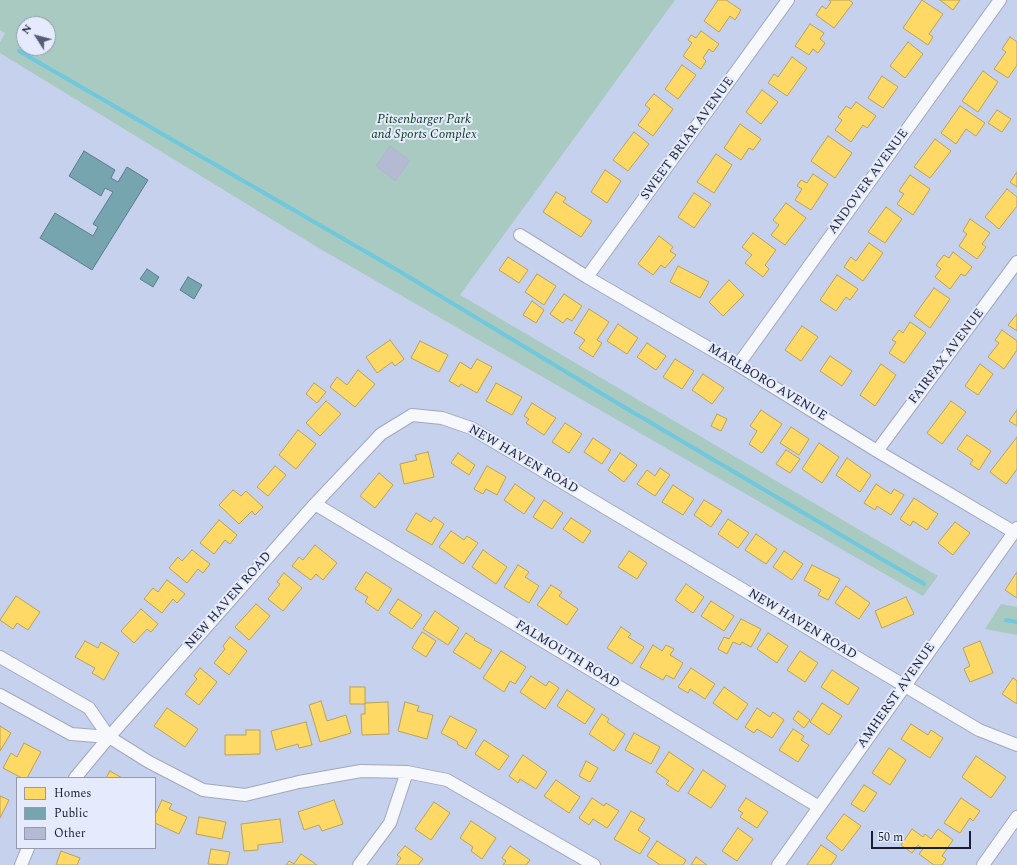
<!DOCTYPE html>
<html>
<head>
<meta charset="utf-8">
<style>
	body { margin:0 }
	#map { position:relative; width:1017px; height:865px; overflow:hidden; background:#c6d1ee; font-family:Spectral,serif }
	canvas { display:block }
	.legend { position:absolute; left:16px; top:777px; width:140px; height:72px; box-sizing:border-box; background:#e5ebfc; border:1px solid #949aac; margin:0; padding:5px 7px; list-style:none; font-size:12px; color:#1a2034 }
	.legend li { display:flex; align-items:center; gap:8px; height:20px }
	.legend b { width:20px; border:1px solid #949aac }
	.north { position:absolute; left:16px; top:16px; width:40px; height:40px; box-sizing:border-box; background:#e5ebfc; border:1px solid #949aac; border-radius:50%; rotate:306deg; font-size:11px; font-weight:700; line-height:16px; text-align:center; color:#1a2034 }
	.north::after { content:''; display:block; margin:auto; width:14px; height:18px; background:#565e75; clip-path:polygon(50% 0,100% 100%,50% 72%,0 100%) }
	.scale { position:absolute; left:871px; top:831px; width:100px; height:18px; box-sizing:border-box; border:2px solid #1a2034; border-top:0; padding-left:5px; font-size:12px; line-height:14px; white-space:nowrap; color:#1a2034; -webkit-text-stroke:3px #e5ebfc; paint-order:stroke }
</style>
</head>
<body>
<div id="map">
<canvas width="1017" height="865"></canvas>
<ul class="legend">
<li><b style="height:11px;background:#ffd966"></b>Homes</li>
<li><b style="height:11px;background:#76a5af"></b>Public</li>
<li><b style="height:11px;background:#b5bad4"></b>Other</li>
</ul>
<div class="north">N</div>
<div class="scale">50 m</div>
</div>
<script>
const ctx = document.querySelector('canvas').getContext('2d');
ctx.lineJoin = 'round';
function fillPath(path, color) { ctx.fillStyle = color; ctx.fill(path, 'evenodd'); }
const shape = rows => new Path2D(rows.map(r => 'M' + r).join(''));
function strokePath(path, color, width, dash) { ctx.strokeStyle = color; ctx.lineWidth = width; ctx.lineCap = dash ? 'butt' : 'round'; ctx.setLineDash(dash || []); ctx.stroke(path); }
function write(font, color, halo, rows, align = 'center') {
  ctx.font = font + ' Spectral,serif'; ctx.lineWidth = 4; ctx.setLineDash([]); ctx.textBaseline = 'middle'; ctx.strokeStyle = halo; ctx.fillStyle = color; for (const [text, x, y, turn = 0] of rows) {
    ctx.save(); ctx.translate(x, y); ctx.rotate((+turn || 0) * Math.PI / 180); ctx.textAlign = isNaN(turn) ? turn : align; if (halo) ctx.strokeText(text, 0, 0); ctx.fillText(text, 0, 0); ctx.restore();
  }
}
fillPath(shape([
	[0,0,675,0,460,295,938,576,923,596,317,247,0,53,0,42,5,33,0,30],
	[24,24,48,24,48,48,24,48],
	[1001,604,1017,607,1017,635,985,629]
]), '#a9cac0');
const homes = shape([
	[718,0,726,0,741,10,735,20,730,16,719,32,704,21,718,0],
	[829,0,849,0,853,3,834,28,816,15,822,6,826,9,831,2,829,0],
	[922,0,943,14,929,34,933,37,928,45,903,28,922,0],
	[940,0,960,0,953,10,940,0],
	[810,24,824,33,820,39,825,43,818,53,813,49,809,55,795,46,810,24],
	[701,31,719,44,713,52,709,49,703,58,706,61,701,69,683,56,692,43,688,40,691,35,696,38,701,31],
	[1010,37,1017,42,1017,65,1008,78,994,69,1006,52,1002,49,1010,37],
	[908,42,923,54,905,78,890,66,908,42],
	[792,57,807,68,787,96,768,83,774,74,778,77,792,57],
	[682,65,696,75,678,99,665,89,682,65],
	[983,71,998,82,978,112,962,101,983,71],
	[882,76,898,87,883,108,868,98,882,76],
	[762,90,778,102,761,124,746,112,762,90],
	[654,94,673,109,653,136,638,125,650,109,645,105,654,94],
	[856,102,876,116,867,128,863,125,851,142,835,130,842,120,838,117,846,106,851,109,856,102],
	[960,106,985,123,976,136,966,129,956,144,941,133,960,106],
	[997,110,1011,119,1002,132,988,123,997,110],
	[740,124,761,139,753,150,749,148,741,160,724,148,740,124],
	[634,132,649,144,628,171,613,160,634,132],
	[828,136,852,153,835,178,811,161,828,136],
	[935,139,951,151,930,178,914,167,935,139],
	[716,154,732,165,714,193,697,182,716,154],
	[605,170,621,181,607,203,591,192,605,170],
	[1017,172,1017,187,1010,182,1017,172],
	[813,174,828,184,811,210,795,200,802,189,797,186,801,180,807,183,813,174],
	[910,175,930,189,913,215,897,204,904,194,899,191,910,175],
	[1007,189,1017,197,1017,206,999,229,985,217,1007,189],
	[556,192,566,198,563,202,592,221,581,237,543,212,556,192],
	[694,193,711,204,694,228,678,217,694,193],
	[786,203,806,218,785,245,771,235,779,225,773,220,786,203],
	[886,207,902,219,885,243,868,232,886,207],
	[970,219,990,233,982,244,986,247,977,259,959,246,967,234,963,231,970,219],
	[753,233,776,250,765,265,769,269,763,277,745,263,752,255,742,247,753,233],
	[659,236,673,247,670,251,676,255,665,268,661,265,653,275,638,264,659,236],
	[869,243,883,253,863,281,844,267,851,257,856,261,869,243],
	[953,252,972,267,965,276,961,274,950,289,935,277,941,269,936,265,944,255,949,258,953,252],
	[508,257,528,270,519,283,499,270,508,257],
	[678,266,709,282,700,298,670,282,678,266],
	[537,274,556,286,544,305,525,292,537,274],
	[837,275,858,289,850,300,846,297,836,311,820,300,837,275],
	[729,280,744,295,723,316,709,302,729,280],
	[934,288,950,299,930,328,914,316,934,288],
	[564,294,582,306,572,321,567,318,563,323,550,314,564,294],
	[532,301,544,310,536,323,523,315,532,301],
	[589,309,609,322,597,340,602,343,593,357,579,348,585,340,574,333,589,309],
	[1017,314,1017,331,1008,325,1017,314],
	[910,322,926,333,904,363,889,353,896,342,892,340,899,330,903,333,910,322],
	[618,324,638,338,627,354,607,341,618,324],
	[802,326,818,337,801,361,785,350,802,326],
	[1002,330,1017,341,1017,350,1004,369,988,357,999,343,995,340,1002,330],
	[390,340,404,359,395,366,392,362,377,373,366,357,390,340],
	[420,341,448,355,439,372,411,358,420,341],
	[647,343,666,356,656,370,637,357,647,343],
	[830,356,852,371,842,386,820,371,830,356],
	[477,359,492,367,477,393,461,384,459,387,449,381,460,362,471,369,477,359],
	[675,359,694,371,682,389,663,377,675,359],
	[881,364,896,375,875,406,860,395,881,364],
	[980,364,993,374,978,395,965,386,980,364],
	[358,370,375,384,355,407,330,387,337,377,347,385,358,370],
	[703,374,724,388,712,404,692,390,703,374],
	[314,383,326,392,317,403,306,394,314,383],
	[496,383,522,397,512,415,486,401,496,383],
	[326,401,341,414,320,436,306,423,326,401],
	[951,401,966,412,942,444,927,433,951,401],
	[532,403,556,418,544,435,526,423,529,419,524,416,532,403],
	[761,410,782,424,762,453,749,444,757,431,750,426,761,410],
	[1017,410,1017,426,1009,421,1017,410],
	[717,414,727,419,721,431,711,426,717,414],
	[565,423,582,434,569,453,552,442,565,423],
	[791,427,809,439,799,455,780,443,791,427],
	[298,430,316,444,296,469,279,455,298,430],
	[967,435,991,451,979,470,970,464,973,460,957,449,967,435],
	[1017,437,1017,469,1006,484,990,472,1017,437],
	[593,438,611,450,602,464,584,452,593,438],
	[819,443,839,457,822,483,802,469,819,443],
	[786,450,800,459,790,473,776,464,786,450],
	[428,452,434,477,404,484,400,464,417,460,415,455,428,452],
	[458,453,475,465,469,475,451,463,458,453],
	[620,453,637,465,624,482,608,470,620,453],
	[847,458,871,475,860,492,836,475,847,458],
	[275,466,286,475,268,496,257,487,275,466],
	[487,466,506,477,497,495,486,489,483,494,474,489,487,466],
	[660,468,670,475,655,496,637,484,647,470,655,476,660,468],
	[379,473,393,485,375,508,360,496,379,473],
	[515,484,535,498,524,514,504,500,515,484],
	[876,484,891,494,894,489,904,495,891,515,877,506,875,510,864,503,876,484],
	[673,485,694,499,683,515,662,502,673,485],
	[233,490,241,496,246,491,263,507,255,515,252,511,239,524,219,505,233,490],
	[914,498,938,514,927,530,913,521,910,526,900,519,914,498],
	[544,500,563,513,552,529,533,517,544,500],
	[704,500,722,511,711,527,694,515,704,500],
	[416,513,431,522,434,517,444,524,432,545,406,530,416,513],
	[571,518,591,531,583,543,563,529,571,518],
	[728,519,749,533,738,548,718,534,728,519],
	[219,520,237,535,230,544,225,540,214,554,200,543,219,520],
	[955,522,970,533,953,555,938,543,955,522],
	[451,531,464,540,467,536,478,543,463,564,439,547,451,531],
	[756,534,777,549,766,564,745,550,756,534],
	[315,545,337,563,323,580,316,574,311,580,292,566,299,557,303,560,315,545],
	[192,550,210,564,203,573,198,569,187,583,169,568,178,557,182,561,192,550],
	[483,550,507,567,496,584,472,567,483,550],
	[629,551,647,563,637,579,618,567,629,551],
	[784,551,803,564,792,580,773,567,784,551],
	[518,565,529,572,525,577,539,586,529,603,504,587,518,565],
	[812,565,840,579,828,600,818,595,821,590,804,580,812,565],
	[366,572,392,589,378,611,365,602,368,597,355,589,366,572],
	[1017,572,1017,598,1005,590,1017,572],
	[284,573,302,588,283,611,268,599,280,584,277,582,284,573],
	[167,580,185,594,177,603,173,599,162,613,144,599,153,588,158,592,167,580],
	[686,584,704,597,693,613,675,600,686,584],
	[551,585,562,592,559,596,578,609,567,625,537,605,551,585],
	[846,586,870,603,859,619,835,603,846,586],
	[16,596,40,612,28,630,17,623,13,629,0,620,16,596],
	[906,597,914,614,882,628,875,611,906,597],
	[398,599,422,615,412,629,389,613,398,599],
	[711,601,734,616,724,631,701,616,711,601],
	[256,604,270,616,249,640,235,627,256,604],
	[141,609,158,624,151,632,147,629,134,643,121,631,141,609],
	[435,611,459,628,448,645,423,629,435,611],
	[741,619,761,629,751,647,742,642,740,645,733,642,727,654,718,649,724,637,729,639,741,619],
	[621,627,631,634,628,637,644,647,632,664,607,648,621,627],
	[422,632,436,641,426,657,412,648,422,632],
	[466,633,475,639,474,640,492,650,480,669,453,652,466,633],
	[768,633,788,646,777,663,757,649,768,633],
	[230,637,247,651,229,675,214,663,225,649,223,646,230,637],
	[85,641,98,648,101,642,119,653,104,680,92,673,95,668,75,657,85,641],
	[980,641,993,673,970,682,964,669,970,666,963,648,980,641],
	[653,645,662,651,666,645,674,649,670,655,683,663,674,679,666,675,663,680,640,667,653,645],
	[501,651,526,667,515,684,510,681,504,692,483,678,501,651],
	[800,651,818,663,805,682,787,670,800,651],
	[200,668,217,682,199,705,185,694,197,679,194,676,200,668],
	[691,668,715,684,705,699,690,689,688,693,678,687,691,668],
	[832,670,859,688,848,705,821,687,832,670],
	[531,676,546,686,549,681,559,688,545,709,520,692,531,676],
	[1013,678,1017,681,1017,704,1002,694,1013,678],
	[350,687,365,687,365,704,350,704,350,687],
	[724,687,748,704,737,720,713,703,724,687],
	[567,690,595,709,585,724,557,706,567,690],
	[321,701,327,721,346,715,351,733,320,742,309,705,321,701],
	[388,702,389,734,362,735,361,714,365,714,365,703,388,702],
	[405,702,419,706,417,711,433,715,427,739,398,731,405,702],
	[822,703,842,716,829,735,810,722,822,703],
	[167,708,198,729,185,747,154,726,167,708],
	[757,708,770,717,773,712,784,720,772,738,757,729,754,733,745,727,757,708],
	[798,711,810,720,804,728,793,719,798,711],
	[602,714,609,719,607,722,625,734,614,751,589,734,602,714],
	[450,716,477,730,466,749,457,744,458,742,441,733,450,716],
	[306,722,312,745,299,748,298,744,276,750,271,731,306,722],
	[911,724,928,735,931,730,943,738,930,758,901,739,911,724],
	[0,726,11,733,0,751,0,726],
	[793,729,804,736,801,740,809,745,798,762,779,750,793,729],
	[246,730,260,730,260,754,225,755,225,735,246,735,246,730],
	[634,733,660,747,651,764,625,750,634,733],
	[484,740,509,756,499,770,475,754,484,740],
	[24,743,41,752,27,778,22,778,3,768,11,753,17,757,24,743],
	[889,748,906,760,890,785,872,773,889,748],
	[669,752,694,769,678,792,666,784,669,781,656,772,669,752],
	[523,755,547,772,536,789,520,779,518,783,509,776,523,755],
	[976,756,1006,777,991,798,962,777,976,756],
	[586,761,598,768,590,782,579,776,586,761],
	[703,770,726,786,711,808,688,793,703,770],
	[110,771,122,778,106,778,110,771],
	[556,780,580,797,569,813,544,796,556,780],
	[864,785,877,793,864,812,851,804,864,785],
	[0,796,9,800,0,818,0,796],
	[592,798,604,806,606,803,619,811,607,828,593,819,589,825,579,818,592,798],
	[746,798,768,812,757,828,740,817,743,813,738,810,746,798],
	[961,798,980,811,973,821,970,818,960,833,944,823,961,798],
	[162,800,172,804,169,809,187,817,179,834,155,823,155,815,162,800],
	[334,800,343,824,322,831,319,825,304,830,298,812,334,800],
	[434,802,450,813,431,840,415,829,434,802],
	[631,811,645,819,638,830,650,838,640,854,614,839,631,811],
	[844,814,861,826,842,851,826,838,844,814],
	[199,817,226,822,222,839,196,834,199,817],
	[280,819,283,842,258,845,258,850,244,851,241,824,280,819],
	[471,821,496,838,482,859,471,851,473,847,460,838,471,821],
	[738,828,753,839,737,861,722,851,738,828],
	[912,829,923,837,925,834,931,839,938,829,953,840,942,856,946,859,942,865,934,865,919,854,923,849,918,845,912,853,901,845,912,829],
	[657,841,686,860,683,865,660,865,647,856,657,841],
	[821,845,837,856,831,865,807,865,821,845],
	[405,846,423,859,418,865,396,865,401,858,397,855,405,846],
	[510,846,530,860,526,865,503,865,506,861,502,858,510,846],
	[211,849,230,852,227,865,208,864,211,849],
	[61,851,80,858,77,865,56,865,61,851],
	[301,854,317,865,286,865,289,861,294,864,301,854],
	[696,857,707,865,691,865,696,857]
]);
fillPath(homes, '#ffd966');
strokePath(homes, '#baa257', 1);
const public = shape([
	[84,151,115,170,111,178,118,182,127,167,148,180,92,270,40,238,55,213,93,236,98,227,93,224,113,192,105,188,101,196,69,176,84,151],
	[147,269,159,277,153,287,140,279,147,269],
	[188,277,202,285,194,299,180,290,188,277]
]);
fillPath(public, '#76a5af');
strokePath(public, '#5a7d8a', 1);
strokePath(shape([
	[19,51,399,271,619,404,924,584],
	[1006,620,1017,622]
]), '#6fc8dd', 4);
const building = shape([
	[390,146,410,161,395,181,376,166,390,146]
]);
fillPath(building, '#b5bad4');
strokePath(building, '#b2b6cd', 1);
const minor = shape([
	[520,235,587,277,738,365,877,451,1014,532],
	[587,277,788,0],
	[738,365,1000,0],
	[877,451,1017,262],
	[315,504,819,807],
	[0,657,89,708,109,737,149,762,203,790,245,795,299,782,361,771,407,772,447,780,594,865],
	[0,695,71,734,109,737],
	[75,778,109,737,315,504,381,434,412,415,442,418,471,428,979,730,1017,745],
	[21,865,28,848],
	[359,865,390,823,407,772],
	[778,865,1017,528],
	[983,865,1017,817]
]);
strokePath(minor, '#a0a8bf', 14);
strokePath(minor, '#f6f8fc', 12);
write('italic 13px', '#053b16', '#e5ebfc', [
	["Pitsenbarger Park",424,120],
	["and Sports Complex",424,135]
]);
write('13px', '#1a2034', '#e5ebfc', [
	["SWEET BRIAR AVENUE",688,139,-54],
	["ANDOVER AVENUE",869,182,-54],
	["FAIRFAX AVENUE",947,357,-53],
	["MARLBORO AVENUE",767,383,31],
	["NEW HAVEN ROAD",523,460,30],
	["NEW HAVEN ROAD",229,601,-49],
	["NEW HAVEN ROAD",802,625,31],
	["FALMOUTH ROAD",567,655,31],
	["AMHERST AVENUE",897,696,-55]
]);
</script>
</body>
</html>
